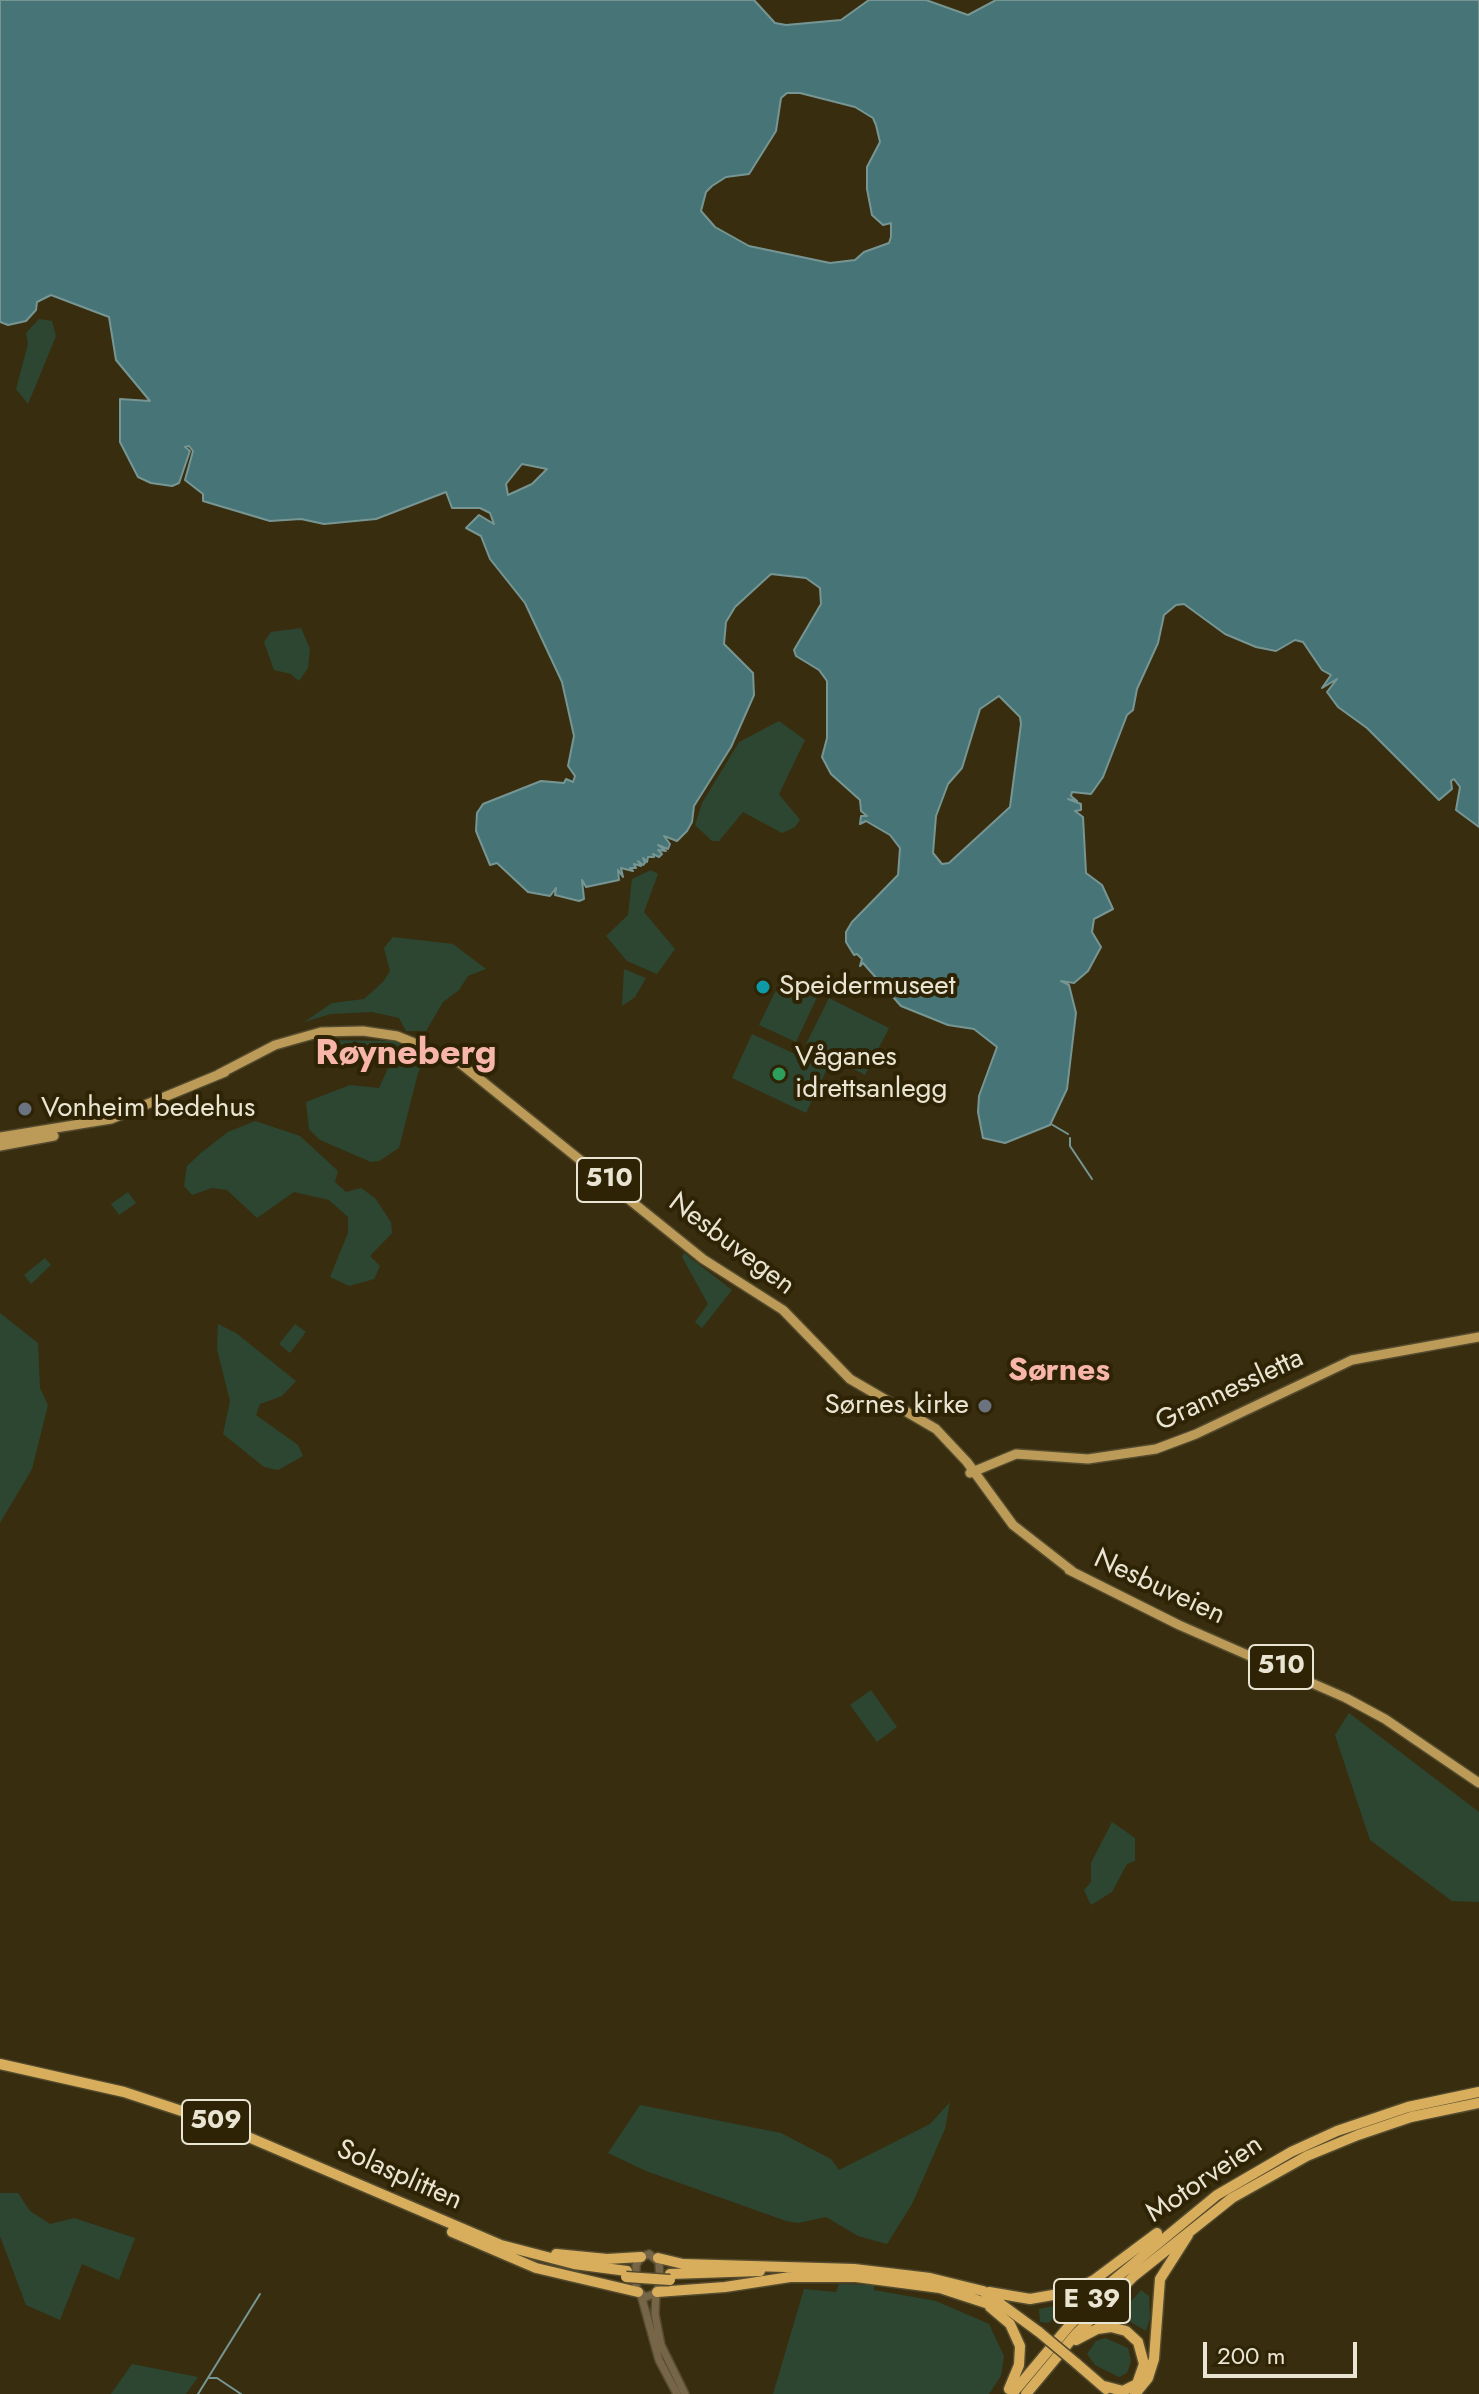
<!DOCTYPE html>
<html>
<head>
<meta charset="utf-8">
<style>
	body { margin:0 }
	#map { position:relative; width:1479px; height:2394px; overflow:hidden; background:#382e0f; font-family:Jost,sans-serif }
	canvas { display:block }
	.scale { position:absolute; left:1203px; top:2342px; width:154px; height:36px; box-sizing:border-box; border:4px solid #eae4d3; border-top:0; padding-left:10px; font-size:24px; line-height:28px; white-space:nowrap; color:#eae4d3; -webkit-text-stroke:6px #2e2405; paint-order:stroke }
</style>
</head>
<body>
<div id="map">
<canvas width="1479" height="2394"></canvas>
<div class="scale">200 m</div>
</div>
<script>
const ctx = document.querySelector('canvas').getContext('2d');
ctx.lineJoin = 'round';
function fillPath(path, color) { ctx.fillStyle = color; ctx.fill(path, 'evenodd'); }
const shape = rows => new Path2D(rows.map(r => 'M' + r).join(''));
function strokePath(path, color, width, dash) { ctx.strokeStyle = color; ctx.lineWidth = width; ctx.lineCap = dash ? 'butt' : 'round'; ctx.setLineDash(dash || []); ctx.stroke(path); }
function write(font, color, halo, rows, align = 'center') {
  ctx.font = font + ' Jost,sans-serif'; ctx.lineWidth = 8; ctx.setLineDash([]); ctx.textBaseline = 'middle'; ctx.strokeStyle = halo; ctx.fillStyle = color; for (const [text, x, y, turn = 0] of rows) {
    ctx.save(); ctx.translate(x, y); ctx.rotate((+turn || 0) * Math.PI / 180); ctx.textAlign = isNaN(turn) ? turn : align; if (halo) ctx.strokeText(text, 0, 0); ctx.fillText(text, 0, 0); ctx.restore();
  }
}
fillPath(shape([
	[39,319,52,321,56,336,28,404,16,389,28,344,26,333],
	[301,628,310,649,308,668,299,681,291,674,274,670,264,642,271,632],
	[779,721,805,740,779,794,800,820,795,827,782,833,743,812,719,841,712,841,695,825,702,803,739,742],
	[651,870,658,874,644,912,675,949,657,974,627,961,606,936,628,915,632,879],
	[393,937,453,944,486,969,468,976,459,990,443,1002,426,1031,406,1031,399,1018,372,1012,331,1014,304,1022,332,1003,364,999,383,982,390,971,384,948],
	[624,969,646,978,635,997,622,1006],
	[783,976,819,993,796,1042,759,1025],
	[829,998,889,1028,865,1075,806,1044],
	[752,1034,827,1069,806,1113,732,1078],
	[324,1040,394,1041,412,1046,421,1056,427,1054,418,1073,399,1148,379,1161,371,1162,320,1140,309,1129,306,1102,350,1085,379,1088,394,1055,377,1049,325,1043],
	[255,1121,300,1136,338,1171,335,1182,346,1192,361,1188,375,1198,391,1222,392,1233,370,1256,380,1266,374,1279,349,1286,330,1277,348,1233,348,1217,329,1200,294,1192,257,1218,227,1190,212,1188,192,1195,184,1186,187,1166,202,1152,228,1132],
	[128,1192,136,1203,119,1215,111,1204],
	[684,1253,732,1290,702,1328,695,1322,708,1304,682,1257],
	[45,1258,51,1265,31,1284,24,1275],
	[0,1313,38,1343,40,1388,48,1405,32,1469,0,1523],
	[218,1324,236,1333,296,1381,282,1396,260,1404,256,1415,298,1445,303,1456,278,1470,264,1467,223,1434,230,1401,217,1349],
	[295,1324,306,1332,290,1353,279,1344],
	[871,1690,897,1727,877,1742,850,1705],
	[1349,1713,1479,1812,1479,1902,1452,1901,1370,1840,1335,1735],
	[1112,1822,1135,1838,1135,1861,1127,1864,1112,1892,1091,1905,1084,1890,1091,1882,1091,1863],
	[950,2102,945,2129,912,2204,887,2244,858,2236,826,2217,798,2223,786,2221,646,2171,608,2153,640,2105,781,2133,831,2159,839,2170,930,2124],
	[0,2193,18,2193,30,2211,50,2224,74,2218,135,2238,119,2280,82,2264,60,2320,26,2305,0,2236],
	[839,2284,874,2285,874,2290,936,2301,989,2324,1004,2356,1001,2376,989,2394,773,2394,804,2289,836,2292],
	[1141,2290,1149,2296,1150,2318,1146,2331,1119,2315],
	[1065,2304,1049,2323,1040,2322,1039,2309],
	[1105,2338,1128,2348,1131,2361,1127,2373,1119,2377,1095,2365,1087,2354,1096,2341],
	[132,2364,198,2377,186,2394,111,2394]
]), '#2c4632');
const water = shape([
	[0,0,754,0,775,23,786,25,841,20,869,0,926,0,968,15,996,0,1479,0,1479,827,1456,810,1460,787,1454,779,1451,781,1452,789,1439,800,1367,728,1338,707,1327,692,1337,679,1322,688,1331,675,1322,670,1303,642,1295,640,1276,651,1256,647,1225,634,1184,604,1176,605,1164,615,1158,643,1137,689,1133,710,1127,715,1103,777,1091,794,1072,792,1071,796,1077,801,1068,799,1081,804,1081,810,1075,811,1083,817,1086,873,1102,885,1113,909,1094,919,1092,932,1101,947,1088,971,1074,983,1061,981,1069,985,1076,1013,1067,1089,1050,1125,1005,1143,983,1138,978,1112,979,1096,997,1047,974,1029,948,1025,901,1006,863,963,860,966,862,959,857,954,854,955,846,942,846,932,852,922,898,875,900,848,890,835,866,821,860,824,861,816,867,816,861,811,860,800,831,774,822,757,827,738,827,681,819,670,796,656,794,650,821,604,820,588,806,578,771,574,735,607,726,622,724,644,753,673,754,695,731,747,694,806,692,822,687,831,677,841,664,836,670,844,668,849,658,845,666,851,658,850,662,854,659,857,653,854,654,857,648,857,647,862,643,858,645,863,643,865,638,861,641,866,634,864,636,868,630,868,633,871,621,868,623,877,618,870,619,880,586,887,582,880,584,899,579,901,555,895,556,888,550,896,528,892,497,863,490,865,476,831,477,813,483,804,541,781,564,783,566,779,573,782,575,776,568,766,574,736,562,682,525,603,490,559,481,536,466,528,479,515,494,524,490,513,480,508,452,508,446,492,376,519,324,524,301,519,270,521,203,501,203,494,185,480,193,451,189,446,185,447,190,451,179,483,172,486,151,483,138,477,120,442,120,399,150,401,116,360,109,317,51,295,37,302,36,310,26,321,8,325,0,322,0,0],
	[800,93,855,107,873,118,876,125,880,142,867,167,867,189,872,215,883,225,891,223,891,237,889,243,864,252,855,260,830,263,749,246,715,227,701,211,706,192,712,186,726,177,749,174,776,131,781,98,787,93,800,93],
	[522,464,547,469,532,484,508,495,506,484,522,464],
	[999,696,1020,717,1021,724,1010,807,949,863,942,864,933,853,936,816,948,784,962,768,980,709,999,696]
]);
fillPath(water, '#467477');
strokePath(water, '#779693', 2);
strokePath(shape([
	[1051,1124,1068,1134],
	[1070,1138,1070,1146,1092,1179],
	[208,2378,217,2378,241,2394],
	[198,2394,260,2294]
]), '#779693', 2);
const minor = shape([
	[649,2254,659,2262,660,2284,656,2293,646,2297,636,2290,636,2265,641,2257,649,2254],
	[656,2293,655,2314,661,2345,685,2394],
	[641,2295,659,2360,677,2394]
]);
const major = shape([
	[219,1074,275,1045,321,1032,363,1031,397,1036,456,1060,703,1259,783,1310,850,1379,936,1429,967,1462,1013,1525,1072,1571],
	[0,1137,111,1119,225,1072],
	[0,1146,54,1136],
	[970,1473,1016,1454,1088,1459,1156,1449,1196,1434,1352,1360,1479,1337],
	[1069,1570,1179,1625,1346,1698,1385,1719,1479,1783]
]);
const highway = shape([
	[0,2064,124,2092,206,2119,501,2245,574,2264,627,2271],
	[452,2232,536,2268,638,2292],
	[556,2254,607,2259,641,2257],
	[658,2258,683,2264,854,2269,930,2278,983,2291,1039,2332],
	[670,2274,760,2271],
	[657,2292,725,2287,790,2277,856,2277,940,2288,998,2307],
	[989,2292,1030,2299,1070,2292,1094,2280,1157,2233],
	[990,2307,1010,2324,1020,2346,1019,2365,1009,2389],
	[1076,2340,1097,2329,1111,2327,1126,2331,1138,2342,1144,2364,1137,2384,1123,2391,1104,2386],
	[1076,2363,1106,2389],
	[1012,2394,1069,2326,1110,2283,1217,2195,1291,2152,1337,2131,1408,2107,1479,2092],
	[1026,2394,1076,2334,1134,2276,1232,2198,1307,2156,1358,2135,1411,2117,1479,2103],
	[1135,2394,1148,2378,1154,2359,1160,2279,1188,2235]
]);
strokePath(minor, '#544b2e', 10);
strokePath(major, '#544b2e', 12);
strokePath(highway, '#544b2e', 13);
strokePath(minor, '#766546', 7);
strokePath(major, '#bc9a58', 9);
strokePath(highway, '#d8ae5d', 10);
const highwayBridge = shape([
	[626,2277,670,2280],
	[1039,2332,1076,2363]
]);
strokePath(highwayBridge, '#544b2e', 13, []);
strokePath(highwayBridge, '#d8ae5d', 10);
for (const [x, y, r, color] of [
	[763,987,8,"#0f9aa8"],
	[779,1074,8,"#2e9e5b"],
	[25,1109,8,"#6b7280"],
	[985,1406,8,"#6b7280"]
]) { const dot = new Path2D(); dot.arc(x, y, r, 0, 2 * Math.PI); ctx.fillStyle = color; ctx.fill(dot); strokePath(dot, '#2e2405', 3); }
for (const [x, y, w] of [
	[609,1180,64],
	[1281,1667,64],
	[216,2122,68],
	[1092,2301,76]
]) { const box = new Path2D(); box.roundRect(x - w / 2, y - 22, w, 44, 6); ctx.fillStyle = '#2e2405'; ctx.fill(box); strokePath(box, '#eae4d3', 2); }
write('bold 26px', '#eae4d3', null, [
	["510",609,1180],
	["510",1281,1667],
	["509",216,2122],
	["E 39",1092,2301]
]);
write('28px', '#eae4d3', '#2e2405', [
	["Speidermuseet",779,987],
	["Våganes",795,1058],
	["idrettsanlegg",795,1090],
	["Vonheim bedehus",41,1109],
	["Sørnes kirke",969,1406,"right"]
], 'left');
write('28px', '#eae4d3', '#2e2405', [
	["Nesbuvegen",731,1245,37],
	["Grannessletta",1230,1391,-25],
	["Nesbuveien",1159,1588,25],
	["Solasplitten",399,2176,24],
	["Motorveien",1205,2180,-34]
]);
write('bold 32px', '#f8b5ac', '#2e2405', [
	["Sørnes",1059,1372]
]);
write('bold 36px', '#f8b5ac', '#2e2405', [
	["Røyneberg",406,1055]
]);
</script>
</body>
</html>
